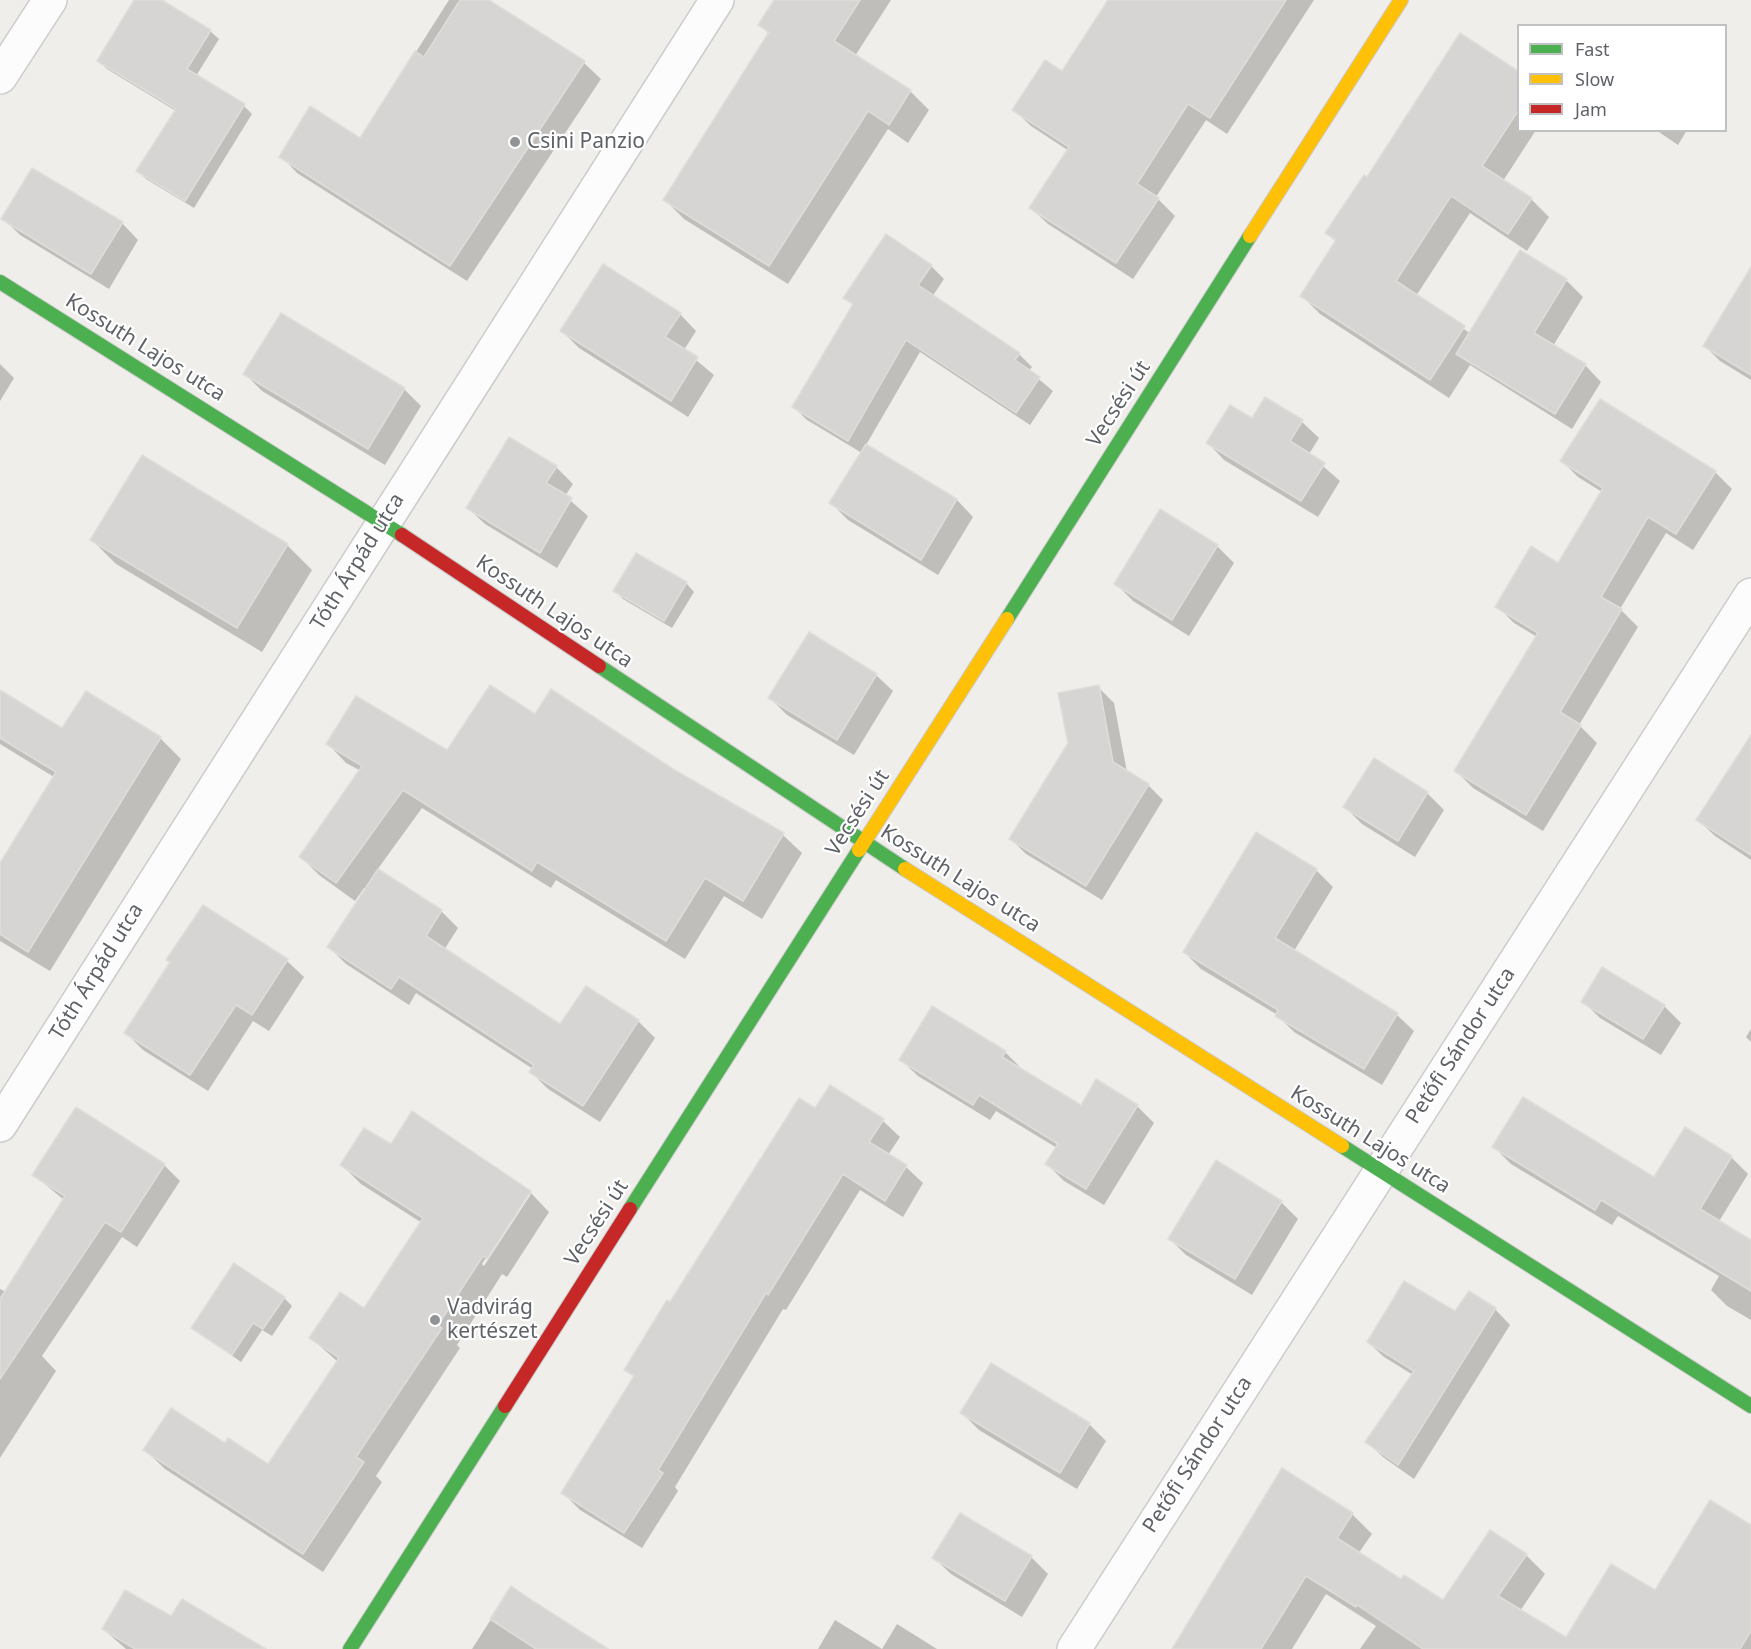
<!DOCTYPE html>
<html>
<head>
<meta charset="utf-8">
<style>
	body { margin:0 }
	#map { position:relative; width:1751px; height:1649px; overflow:hidden; background:#efeeea; font-family:"Noto Sans",sans-serif }
	canvas { display:block }
	.legend { position:absolute; left:1517px; top:24px; width:210px; height:108px; box-sizing:border-box; background:#fff; border:2px solid #bfc1c3; margin:0; padding:8px 10px; list-style:none; font-size:18px; color:#5f6368 }
	.legend li { display:flex; align-items:center; gap:12px; height:30px }
	.legend b { width:30px; border:2px solid #bfc1c3 }
</style>
</head>
<body>
<div id="map">
<canvas width="1751" height="1649"></canvas>
<ul class="legend">
<li><b style="height:8px;background:#4caf50"></b>Fast</li>
<li><b style="height:8px;background:#ffc107"></b>Slow</li>
<li><b style="height:8px;background:#c62828"></b>Jam</li>
</ul>
</div>
<script>
const ctx = document.querySelector('canvas').getContext('2d');
ctx.lineJoin = 'round';
function fillPath(path, color) { ctx.fillStyle = color; ctx.fill(path, 'evenodd'); }
const shape = rows => new Path2D(rows.map(r => 'M' + r).join(''));
function strokePath(path, color, width, dash) { ctx.strokeStyle = color; ctx.lineWidth = width; ctx.lineCap = dash ? 'butt' : 'round'; ctx.setLineDash(dash || []); ctx.stroke(path); }
function write(font, color, halo, rows, align = 'center') {
  ctx.font = font + ' "Noto Sans",sans-serif'; ctx.lineWidth = 4.5; ctx.setLineDash([]); ctx.textBaseline = 'middle'; ctx.strokeStyle = halo; ctx.fillStyle = color; for (const [text, x, y, turn = 0] of rows) {
    ctx.save(); ctx.translate(x, y); ctx.rotate((+turn || 0) * Math.PI / 180); ctx.textAlign = isNaN(turn) ? turn : align; if (halo) ctx.strokeText(text, 0, 0); ctx.fillText(text, 0, 0); ctx.restore();
  }
}
fillPath(shape([
	[136,0,160,0,210,31,219,39,196,76,244,106,252,114,194,208,146,179,138,171,176,111,107,69,99,61],
	[449,0,486,0,584,63,601,79,467,281,297,173,281,156,360,140],
	[775,0,891,0,855,56,910,91,929,110,908,143,888,129,788,284,684,219,665,200,769,34,760,25],
	[1195,0,1314,0,1227,134,1206,120,1156,197,1175,216,1133,279,1048,224,1031,208,1069,151,1031,126,1014,110,1062,73],
	[1460,35,1518,73,1518,130,1536,130,1503,181,1531,199,1549,217,1527,251,1470,213,1416,296,1471,334,1566,280,1583,297,1553,346,1585,365,1601,382,1572,429,1470,365,1449,398,1320,314,1302,296,1336,242,1327,233,1367,179],
	[1656,130,1687,130,1678,145],
	[3,218,122,223,138,240,109,289,20,235],
	[931,266,944,279,932,297,1019,354,1032,367,1029,371,1053,391,1030,425,920,352,866,445,957,500,973,517,938,575,848,520,831,503,862,453,807,420,794,407,854,306,845,298],
	[680,314,696,331,684,350,714,375,688,417,579,348,562,331],
	[1751,314,1751,380,1720,361,1705,346],
	[281,315,404,389,421,406,385,465,262,391,245,374],
	[0,364,14,378,0,401],
	[1266,399,1302,422,1319,438,1309,454,1340,481,1318,517,1224,460,1208,443,1253,420],
	[142,457,287,545,312,570,262,652,116,564,92,540],
	[1562,461,1715,472,1732,489,1693,550,1666,533,1620,609,1638,627,1579,725,1597,743,1543,831,1473,788,1456,771,1537,637,1514,623,1497,606,1559,565,1602,492,1578,477],
	[556,467,573,484,565,496,588,516,557,568,485,524,468,508],
	[1161,511,1217,546,1234,563,1189,636,1133,601,1116,584],
	[637,555,686,583,694,592,672,628,623,599,615,590],
	[876,675,893,691,854,755,787,715,770,698],
	[1098,687,1114,703,1127,772,1148,785,1163,800,1102,900,1026,854,1010,838,1069,743],
	[0,692,63,730,160,738,181,759,50,971,0,941,0,866,54,777,0,744],
	[535,716,672,770,783,835,802,853,762,919,724,896,685,959,556,880,551,888,422,808,377,870,441,911,458,928,444,950,561,1027,586,988,638,1021,655,1038,600,1122,548,1089,531,1072,533,1069,416,993,409,1005,346,964,329,947,366,889,364,888,355,901,319,875,301,857,361,771,346,763,328,744,447,752],
	[1751,774,1751,860,1715,836,1698,820],
	[1427,793,1444,810,1415,857,1362,824,1345,807],
	[1316,870,1333,887,1294,951,1397,1015,1414,1031,1382,1085,1294,1032,1276,1014,1201,969,1184,952],
	[287,961,304,977,269,1031,253,1021,208,1091,143,1050,126,1033],
	[1583,1001,1664,1006,1681,1023,1661,1055,1600,1018],
	[1751,1029,1751,1042,1746,1037],
	[1005,1052,1022,1069,1081,1107,1137,1106,1154,1123,1104,1205,1064,1181,1047,1164,1057,1148,996,1111,990,1120,918,1076,901,1060],
	[816,1110,883,1121,900,1137,888,1155,906,1167,923,1183,903,1217,860,1190,786,1310,783,1309,675,1487,678,1491,642,1548,580,1510,563,1493,635,1378,626,1370,671,1304],
	[413,1114,530,1192,549,1212,507,1277,502,1274,457,1345,460,1348,376,1476,382,1482,323,1572,165,1469,145,1450,225,1445,269,1466,338,1362,311,1338,364,1310,422,1223,361,1184,342,1165,391,1146],
	[527,1194,531,1194,484,1266,482,1264],
	[1494,1147,1655,1179,1731,1157,1748,1174,1718,1223,1751,1242,1751,1320,1727,1306,1711,1290,1719,1276,1618,1216,1612,1225,1511,1164],
	[164,1165,180,1181,137,1247,122,1237,42,1356,56,1371,0,1458,0,1289,6,1292,64,1200,33,1174],
	[1281,1202,1298,1219,1252,1295,1186,1255,1170,1239],
	[284,1298,292,1306,272,1336,262,1330,241,1362,193,1328],
	[1495,1309,1510,1325,1414,1479,1383,1457,1367,1442,1413,1375,1384,1357,1368,1342,1455,1313],
	[962,1413,1089,1424,1106,1441,1077,1489,979,1430],
	[1283,1470,1352,1514,1372,1534,1358,1554,1402,1581,1443,1602,1526,1555,1545,1574,1520,1611,1566,1639,1656,1592,1751,1527,1751,1649,1360,1649,1376,1626,1326,1594,1292,1649,1174,1649],
	[960,1515,1031,1557,1048,1574,1022,1617,951,1574,934,1558],
	[511,1588,603,1649,472,1649],
	[172,1618,256,1649,126,1649,103,1629],
	[835,1620,882,1649,818,1649],
	[897,1624,937,1649,882,1649]
]), '#0003');
const building = shape([
	[134,0,162,0,211,30,187,69,245,104,185,201,136,171,176,109,97,61,134,0],
	[460,0,489,0,585,61,450,266,279,157,310,106,360,138,415,51,424,57,460,0],
	[774,0,860,0,834,41,911,90,889,125,868,111,769,266,663,200,769,32,758,25,774,0],
	[1108,0,1286,0,1210,118,1188,104,1137,184,1159,198,1116,263,1029,208,1069,147,1012,110,1045,60,1062,71,1108,0],
	[1460,33,1518,71,1518,111,1482,166,1532,198,1508,234,1451,196,1396,281,1465,326,1430,380,1300,296,1336,240,1325,233,1364,175,1367,177,1460,33],
	[32,168,123,222,91,274,1,219,32,168],
	[886,234,932,265,918,285,1020,353,1015,360,1040,377,1016,413,906,340,848,441,792,407,853,304,843,298,886,234],
	[1520,250,1567,279,1534,333,1586,364,1555,414,1456,354,1520,250],
	[603,264,681,313,665,337,698,357,671,401,560,331,603,264],
	[1751,267,1751,375,1703,346,1751,267],
	[281,313,405,388,368,449,243,374,281,313],
	[1265,397,1303,420,1290,441,1325,463,1301,501,1206,443,1230,405,1252,418,1265,397],
	[1600,399,1716,471,1676,534,1648,517,1601,597,1622,609,1560,712,1581,725,1526,815,1454,771,1538,633,1495,607,1531,546,1558,563,1603,488,1560,461,1600,399],
	[509,437,557,466,546,483,572,498,540,553,466,508,509,437],
	[866,444,957,499,921,560,829,503,866,444],
	[142,455,288,544,237,628,90,540,142,455],
	[1160,509,1218,545,1172,620,1114,584,1160,509],
	[636,553,687,582,664,621,613,591,636,553],
	[809,632,877,674,837,740,768,698,809,632],
	[490,685,535,714,551,689,673,769,784,833,743,901,705,878,666,941,537,862,532,871,403,790,336,883,299,857,362,766,326,744,356,696,447,750,490,685],
	[1099,685,1113,762,1149,784,1086,886,1009,839,1068,743,1058,693,1099,685],
	[0,690,62,728,86,691,161,737,28,952,0,934,0,863,56,772,0,738,0,690],
	[1751,735,1751,855,1696,820,1751,735],
	[1374,758,1428,792,1398,841,1343,807,1374,758],
	[1256,832,1317,869,1275,938,1398,1013,1364,1069,1275,1016,1278,1010,1183,952,1256,832],
	[378,869,442,910,426,936,560,1024,586,986,639,1020,583,1106,529,1072,534,1065,399,977,391,989,327,947,378,869],
	[203,905,288,959,252,1015,236,1005,190,1075,124,1033,170,962,166,960,203,905],
	[1602,967,1665,1005,1643,1039,1581,1002,1602,967],
	[932,1006,1006,1051,1002,1057,1081,1105,1096,1079,1138,1105,1086,1189,1045,1164,1058,1144,979,1095,973,1105,899,1060,932,1006],
	[830,1085,884,1119,869,1142,907,1165,885,1201,843,1174,768,1295,766,1293,658,1470,663,1473,624,1533,561,1493,634,1376,624,1370,667,1300,670,1302,799,1098,815,1108,830,1085],
	[1523,1097,1654,1177,1685,1127,1732,1156,1700,1209,1751,1240,1751,1291,1601,1200,1595,1210,1492,1147,1523,1097],
	[76,1107,165,1164,121,1232,105,1222,0,1379,0,1299,65,1196,32,1175,76,1107],
	[412,1111,531,1191,487,1259,483,1256,438,1325,442,1328,356,1457,364,1462,303,1554,143,1450,171,1408,225,1443,228,1438,268,1464,339,1358,309,1338,340,1292,364,1308,423,1218,340,1165,364,1128,391,1144,412,1111],
	[1216,1160,1282,1201,1235,1279,1168,1239,1216,1160],
	[234,1263,285,1297,263,1329,253,1323,232,1355,191,1328,234,1263],
	[1404,1281,1455,1311,1469,1291,1496,1308,1398,1465,1365,1442,1414,1371,1367,1342,1404,1281],
	[991,1363,1090,1423,1060,1473,960,1413,991,1363],
	[1282,1468,1353,1513,1337,1538,1401,1579,1404,1575,1443,1600,1490,1530,1527,1554,1498,1596,1566,1637,1611,1564,1655,1590,1710,1500,1751,1525,1751,1631,1740,1649,1423,1649,1357,1605,1356,1607,1306,1576,1261,1649,1172,1649,1282,1468],
	[960,1513,1032,1556,1005,1601,932,1558,960,1513],
	[511,1586,533,1601,608,1649,536,1649,490,1619,511,1586],
	[125,1590,171,1616,182,1599,266,1649,135,1649,102,1629,125,1590]
]);
fillPath(building, '#d6d5d3');
strokePath(building, '#deddd9', 1.5);
const street = shape([
	[0,77,50,0],
	[0,1125,717,0],
	[1074,1649,1751,595]
]);
const fast = shape([
	[0,282,402,535],
	[1007,619,1250,236],
	[599,666,905,869],
	[1342,1146,1751,1406],
	[630,1209,859,850],
	[350,1649,505,1406]
]);
const slow = shape([
	[1250,236,1401,0],
	[859,850,1007,619],
	[905,869,1342,1146]
]);
const jam = shape([
	[402,535,599,666],
	[505,1406,630,1209]
]);
strokePath(street, '#cbcccc', 36);
strokePath(fast, '#cacacb', 16);
strokePath(slow, '#cacacb', 16);
strokePath(jam, '#cacacb', 16);
strokePath(street, '#fdfcfc', 33);
strokePath(fast, '#4caf50', 14);
strokePath(slow, '#ffc107', 14);
strokePath(jam, '#c62828', 14);
for (const [x, y, r, color] of [
	[515,142,6,"#919496"],
	[435,1320,6,"#919496"]
]) { const dot = new Path2D(); dot.arc(x, y, r, 0, 2 * Math.PI); ctx.fillStyle = color; ctx.fill(dot); strokePath(dot, '#fff', 2); }
write('21px', '#5f6368', '#fff', [
	["Csini Panzio",527,142],
	["Vadvirág",447,1308],
	["kertészet",447,1332]
], 'left');
write('21px', '#5f6368', '#fff', [
	["Kossuth Lajos utca",145,348,32],
	["Vecsési út",1119,404,-57],
	["Tóth Árpád utca",358,562,-58],
	["Kossuth Lajos utca",554,612,34],
	["Vecsési út",858,813,-57],
	["Kossuth Lajos utca",960,879,32],
	["Tóth Árpád utca",97,972,-58],
	["Petőfi Sándor utca",1461,1046,-57],
	["Kossuth Lajos utca",1370,1140,32],
	["Vecsési út",597,1223,-57],
	["Petőfi Sándor utca",1198,1455,-57]
]);
</script>
</body>
</html>
